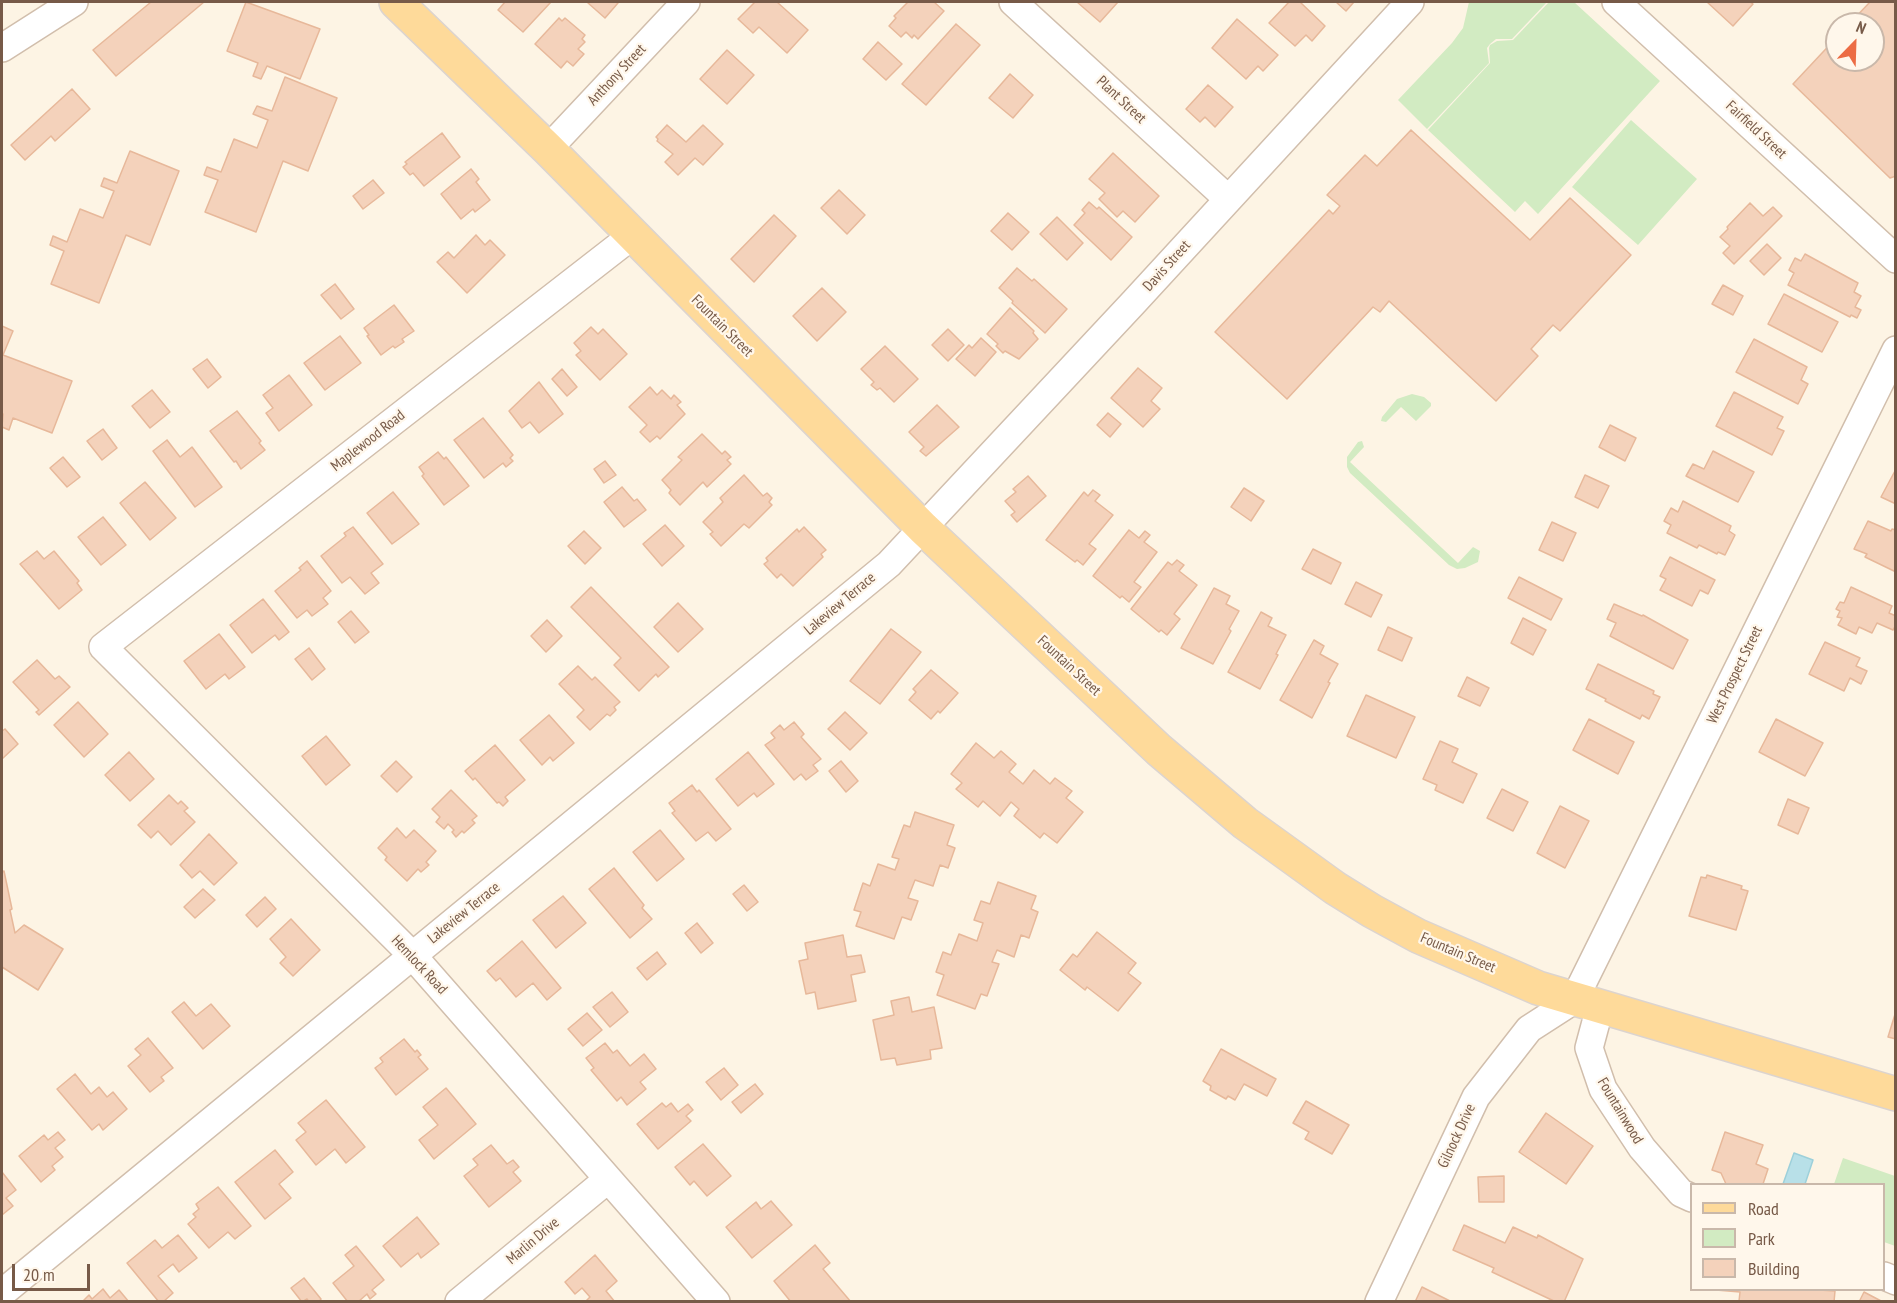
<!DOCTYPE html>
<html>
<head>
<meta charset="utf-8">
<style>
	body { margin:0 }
	#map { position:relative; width:1897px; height:1303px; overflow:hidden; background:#fdf4e4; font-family:"PT Sans Narrow",sans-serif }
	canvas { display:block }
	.frame { position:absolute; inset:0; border:3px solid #775a48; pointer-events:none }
	.legend { position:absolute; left:1690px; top:1183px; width:195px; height:108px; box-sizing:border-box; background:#fff7eb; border:2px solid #c9b8aa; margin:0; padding:8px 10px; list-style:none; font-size:18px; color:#775a48 }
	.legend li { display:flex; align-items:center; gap:12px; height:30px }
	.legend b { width:30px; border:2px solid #c9b8aa }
	.north { position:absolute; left:1825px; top:12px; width:60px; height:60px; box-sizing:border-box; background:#fff7eb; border:2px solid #c9b8aa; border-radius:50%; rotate:23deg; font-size:16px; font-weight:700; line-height:24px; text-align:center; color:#775a48 }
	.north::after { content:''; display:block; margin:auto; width:21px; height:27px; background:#ec6c44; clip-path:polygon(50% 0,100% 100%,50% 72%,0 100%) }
	.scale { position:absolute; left:12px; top:1264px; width:78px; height:27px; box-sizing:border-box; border:3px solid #775a48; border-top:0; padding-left:8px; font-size:18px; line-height:21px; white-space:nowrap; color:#775a48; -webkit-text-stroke:4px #fff7eb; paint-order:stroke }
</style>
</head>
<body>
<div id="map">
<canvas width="1897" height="1303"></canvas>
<div class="frame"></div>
<ul class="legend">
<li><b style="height:8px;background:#feda9a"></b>Road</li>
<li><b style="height:16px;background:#d2ebc2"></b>Park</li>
<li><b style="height:16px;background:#f4d2bb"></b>Building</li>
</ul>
<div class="north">N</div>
<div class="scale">20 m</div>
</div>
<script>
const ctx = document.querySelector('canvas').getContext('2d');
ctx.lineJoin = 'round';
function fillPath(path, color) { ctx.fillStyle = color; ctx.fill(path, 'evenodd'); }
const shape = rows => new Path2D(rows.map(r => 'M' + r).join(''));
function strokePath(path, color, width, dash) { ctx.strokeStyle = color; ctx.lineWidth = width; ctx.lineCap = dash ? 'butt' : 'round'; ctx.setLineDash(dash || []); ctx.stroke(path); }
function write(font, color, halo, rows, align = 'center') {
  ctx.font = font + ' "PT Sans Narrow",sans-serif'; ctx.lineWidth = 4.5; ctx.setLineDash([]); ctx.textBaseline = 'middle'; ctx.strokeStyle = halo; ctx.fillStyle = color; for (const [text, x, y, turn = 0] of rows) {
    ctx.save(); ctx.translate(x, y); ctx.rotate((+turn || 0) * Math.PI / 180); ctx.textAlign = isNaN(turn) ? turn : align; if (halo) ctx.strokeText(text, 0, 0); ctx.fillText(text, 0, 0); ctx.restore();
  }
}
fillPath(shape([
	[1469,2,1547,2,1512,39,1496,39,1490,44,1487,48,1489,63,1427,129,1398,100,1452,43,1463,28],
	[1549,2,1574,2,1660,81,1538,214,1525,201,1515,212,1428,130,1490,63,1489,48,1490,45,1497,41,1513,40],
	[1631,120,1697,179,1638,245,1572,187],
	[1412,394,1424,397,1431,403,1431,406,1416,421,1401,407,1386,422,1381,421,1382,417,1397,399],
	[1362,441,1364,447,1350,462,1458,563,1473,547,1480,551,1478,562,1465,568,1457,569,1449,565,1350,473,1347,467,1347,457,1358,442],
	[1843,1158,1895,1176,1895,1246,1884,1242,1884,1184,1834,1184]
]), '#d2ebc2');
const water = shape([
	[1794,1153,1813,1160,1805,1184,1783,1184,1794,1153]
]);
fillPath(water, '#b8e0e8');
strokePath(water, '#9dd0da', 1.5);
const building = shape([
	[151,2,204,2,116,76,93,50,151,2],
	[246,2,320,29,300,79,267,66,261,79,253,76,258,63,227,51,246,2],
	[505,2,551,2,523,32,498,10,505,2],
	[590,2,616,2,618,3,605,18,588,3,590,2],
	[755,2,777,2,808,30,787,53,759,27,753,33,738,19,755,2],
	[908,2,934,2,944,11,918,39,914,35,912,38,906,32,901,37,889,26,896,18,894,16,908,2],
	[1077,2,1118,2,1100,22,1077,2],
	[1289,2,1300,2,1325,26,1312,41,1306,35,1295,46,1269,23,1289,2],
	[1336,2,1354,2,1346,11,1336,2],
	[1707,2,1750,2,1753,4,1733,26,1707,2],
	[1870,2,1896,2,1896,176,1890,178,1793,84,1837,37,1837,60,1873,60,1873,24,1849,24,1870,2],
	[559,18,562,21,565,18,585,35,582,39,585,42,578,49,584,54,573,66,567,61,561,68,535,44,559,18],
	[1237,19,1278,55,1263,71,1258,66,1246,79,1212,48,1237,19],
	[956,24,980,45,926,105,902,84,956,24],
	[878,42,902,64,886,80,863,59,878,42],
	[727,50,754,75,727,104,700,79,727,50],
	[1010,74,1033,95,1013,118,989,98,1010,74],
	[285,77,337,98,308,171,283,161,256,232,205,212,218,180,204,175,207,167,221,172,234,139,257,148,268,120,253,114,257,106,272,111,285,77],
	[1208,85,1233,107,1215,127,1205,117,1200,122,1186,109,1208,85],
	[72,89,90,109,55,141,51,136,25,160,11,145,72,89],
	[667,125,686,142,703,125,723,144,703,165,695,158,678,175,665,162,673,154,657,141,658,139,656,137,667,125],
	[1411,130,1530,240,1570,198,1631,255,1560,331,1553,325,1531,349,1538,356,1496,401,1389,301,1380,312,1373,307,1287,399,1215,332,1329,210,1333,214,1340,206,1327,195,1365,155,1377,166,1411,130],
	[442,133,460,157,424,186,413,173,410,175,403,167,407,164,405,162,442,133],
	[130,151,179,171,150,245,126,235,99,303,51,284,64,251,50,245,53,236,67,242,80,209,103,218,114,191,101,186,104,178,117,183,130,151],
	[1113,153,1159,196,1135,222,1123,211,1117,217,1099,199,1105,193,1089,179,1113,153],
	[471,169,479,179,476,182,490,200,475,212,473,209,461,219,441,194,471,169],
	[373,180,384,193,363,209,353,196,373,180],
	[839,190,865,215,847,234,821,208,839,190],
	[1089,202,1097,209,1099,207,1132,237,1111,260,1074,225,1085,213,1082,210,1089,202],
	[1750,203,1763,216,1773,207,1782,216,1734,264,1723,253,1730,246,1720,237,1728,229,1727,227,1750,203],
	[1008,213,1029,232,1012,250,991,231,1008,213],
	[774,215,796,236,754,282,731,259,774,215],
	[1057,217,1083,243,1067,260,1040,234,1057,217],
	[476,235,485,245,490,240,505,255,467,293,437,262,448,252,454,258,476,235],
	[1767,244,1781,258,1764,275,1750,261,1767,244],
	[1805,254,1858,283,1854,292,1861,296,1855,307,1861,310,1857,318,1851,315,1850,317,1788,285,1794,273,1789,270,1795,258,1801,261,1805,254],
	[1017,268,1032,281,1034,279,1067,309,1045,333,1012,303,1013,301,999,288,1017,268],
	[335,284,354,309,341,319,321,295,335,284],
	[1723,285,1743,296,1733,315,1712,304,1723,285],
	[822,288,846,312,817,341,793,316,822,288],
	[1784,294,1838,322,1822,352,1768,324,1784,294],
	[394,305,414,331,402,339,404,342,395,348,393,346,381,355,367,336,369,335,364,328,394,305],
	[1010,308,1034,331,1033,333,1038,339,1019,359,1005,351,1003,353,996,346,998,344,987,334,1010,308],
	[2,326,13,331,3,355,72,381,52,433,13,418,9,430,2,427,3,414,2,414,2,326],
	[591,327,598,334,603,329,627,354,600,380,576,355,581,351,574,343,591,327],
	[948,329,964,345,948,361,932,345,948,329],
	[340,336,361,363,325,390,304,363,340,336],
	[981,338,996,352,975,376,956,359,969,345,972,348,981,338],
	[1754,339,1807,367,1801,380,1808,384,1798,404,1736,372,1754,339],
	[885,346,918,379,894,402,880,388,877,390,871,385,874,382,861,369,885,346],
	[207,359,221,377,208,388,193,369,207,359],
	[1138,368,1162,388,1151,401,1160,409,1143,427,1111,398,1138,368],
	[562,369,577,387,567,396,552,379,562,369],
	[289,375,312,405,279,431,266,413,273,408,263,395,289,375],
	[539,382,563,414,539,433,530,422,522,428,509,411,539,382],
	[650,387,657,395,662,390,671,399,674,395,681,402,677,405,685,414,660,439,657,436,650,442,640,432,647,425,629,407,650,387],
	[152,390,170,412,150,428,132,406,152,390],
	[1734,392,1783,417,1777,428,1784,431,1772,455,1716,426,1734,392],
	[937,405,959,427,926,456,920,451,924,447,909,432,937,405],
	[237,411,261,441,259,443,265,450,241,469,236,461,234,462,210,431,237,411],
	[1108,413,1121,424,1110,437,1097,425,1108,413],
	[483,418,513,455,510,458,513,461,506,467,503,463,484,478,454,440,483,418],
	[1610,425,1636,438,1625,461,1599,447,1610,425],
	[103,429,117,448,102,460,87,441,103,429],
	[702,434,722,454,725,451,731,457,727,460,731,464,707,487,703,482,680,505,669,493,671,490,662,480,682,460,678,457,702,434],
	[167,440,180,457,192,447,222,487,195,507,153,451,167,440],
	[1713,451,1754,472,1738,502,1686,476,1693,464,1704,469,1713,451],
	[438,452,444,459,446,457,469,486,444,505,422,476,424,474,419,467,438,452],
	[63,457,80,477,67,487,50,468,63,457],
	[605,461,616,475,604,483,594,469,605,461],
	[1896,469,1896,504,1881,497,1896,469],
	[744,475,763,496,767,493,772,498,769,502,772,505,749,528,744,524,721,546,710,534,713,532,703,522,723,502,720,498,744,475],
	[1585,475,1609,486,1598,508,1575,497,1585,475],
	[1028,476,1046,496,1017,522,1011,515,1015,512,1005,501,1016,492,1013,489,1028,476],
	[145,482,176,518,150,540,120,503,145,482],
	[622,487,634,501,637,499,646,510,624,527,604,502,622,487],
	[1244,488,1264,501,1251,521,1231,507,1244,488],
	[1093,490,1100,495,1095,501,1113,515,1089,544,1096,549,1083,565,1077,560,1075,562,1046,540,1084,492,1088,496,1093,490],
	[393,492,419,524,392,544,367,513,393,492],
	[1683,501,1731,526,1729,531,1735,535,1725,555,1718,552,1717,554,1699,545,1697,548,1667,533,1671,525,1664,521,1671,508,1678,512,1683,501],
	[103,517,126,545,101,565,78,537,103,517],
	[1868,521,1891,531,1892,529,1896,530,1896,572,1865,557,1867,554,1854,549,1868,521],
	[1552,522,1576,533,1563,561,1539,550,1552,522],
	[665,525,684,546,662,566,643,544,665,525],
	[353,527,383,564,371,573,379,583,365,594,350,577,342,583,321,556,346,536,344,533,353,527],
	[804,527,826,550,821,554,823,557,793,586,781,574,777,578,764,564,768,561,766,558,797,529,799,532,804,527],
	[1129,530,1139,538,1145,531,1150,535,1144,542,1157,552,1134,582,1141,587,1129,602,1122,596,1120,598,1093,576,1129,530],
	[584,531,601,548,585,564,568,546,584,531],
	[1313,549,1341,563,1331,584,1302,569,1313,549],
	[37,551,44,559,54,551,79,581,77,583,82,590,59,609,20,564,37,551],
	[1670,557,1715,580,1708,594,1700,590,1692,606,1660,590,1666,579,1660,576,1670,557],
	[1177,560,1184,565,1179,571,1197,585,1174,614,1180,619,1167,635,1161,630,1159,632,1131,609,1168,562,1172,565,1177,560],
	[307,561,331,591,323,598,328,604,312,616,307,610,297,618,275,591,301,570,299,568,307,561],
	[1519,577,1562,599,1551,620,1508,598,1519,577],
	[1356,582,1382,595,1371,617,1345,604,1356,582],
	[591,587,669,667,658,677,656,674,639,691,614,665,621,658,571,607,591,587],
	[1851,587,1892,606,1889,613,1896,616,1896,625,1893,630,1877,623,1872,633,1859,627,1856,634,1838,625,1842,618,1837,617,1840,611,1836,609,1840,602,1844,603,1851,587],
	[1214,588,1230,596,1226,604,1239,611,1229,629,1231,631,1213,664,1181,648,1214,588],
	[263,599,289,632,279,640,275,635,252,653,230,625,263,599],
	[678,603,703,629,678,652,654,627,678,603],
	[1614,604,1642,616,1643,615,1688,640,1673,669,1610,636,1616,623,1607,619,1614,604],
	[351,611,369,632,355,643,338,622,351,611],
	[1261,612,1272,618,1268,626,1286,635,1276,654,1278,655,1260,689,1228,672,1261,612],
	[1523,618,1546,630,1533,655,1511,643,1523,618],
	[547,620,562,636,546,652,531,636,547,620],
	[1388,627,1412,638,1402,661,1378,650,1388,627],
	[891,629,921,652,880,704,850,681,891,629],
	[219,634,245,667,229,679,225,674,206,689,184,661,219,634],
	[1314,640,1324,646,1320,654,1338,664,1328,682,1330,683,1312,718,1280,700,1314,640],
	[1825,642,1860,658,1856,666,1867,671,1861,684,1850,678,1844,691,1809,674,1825,642],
	[309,648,325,669,312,680,295,659,309,648],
	[37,660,55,679,59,676,70,687,39,715,36,712,39,710,13,682,37,660],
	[1598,664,1654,691,1653,694,1660,697,1649,719,1642,715,1640,719,1605,701,1606,699,1586,689,1598,664],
	[578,666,592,680,595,677,620,702,614,707,616,710,610,716,607,714,590,730,577,717,584,710,559,684,578,666],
	[931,670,958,693,940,713,938,711,931,719,909,700,916,692,913,689,931,670],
	[1467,677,1489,688,1480,706,1458,696,1467,677],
	[1366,695,1415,717,1396,758,1347,736,1366,695],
	[78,702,108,734,84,757,54,725,78,702],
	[845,712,867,733,850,750,828,729,845,712],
	[549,715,574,743,553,761,550,757,542,765,520,740,549,715],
	[1589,719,1634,742,1618,774,1573,750,1589,719],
	[1776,719,1823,743,1805,776,1759,752,1776,719],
	[794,722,804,734,801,737,821,759,813,765,818,771,806,780,801,774,794,780,765,745,775,738,771,733,780,725,784,730,794,722],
	[5,729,18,744,2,759,2,731,5,729],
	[326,736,350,765,326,785,302,756,326,736],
	[1440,741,1458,749,1452,762,1477,774,1463,803,1435,790,1437,785,1423,779,1440,741],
	[976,743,994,758,1001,751,1016,764,1009,772,1023,784,1034,770,1050,784,1055,778,1072,791,1066,798,1083,812,1057,843,1044,833,1040,838,1014,816,1019,809,1011,802,1000,816,983,801,978,807,956,789,962,783,951,774,976,743],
	[495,745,525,780,505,797,508,801,503,806,499,802,497,803,475,778,473,780,465,771,495,745],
	[129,752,154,779,130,801,105,775,129,752],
	[748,752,774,784,757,797,754,793,738,806,716,779,748,752],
	[396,761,412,777,397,792,381,776,396,761],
	[841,761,858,781,846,792,829,771,841,761],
	[692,785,697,792,699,790,731,829,716,841,708,832,696,841,672,813,675,811,669,803,692,785],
	[1502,789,1528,802,1513,831,1487,818,1502,789],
	[451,790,477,816,472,820,475,823,464,833,462,831,456,837,452,832,454,830,448,824,444,829,436,822,440,817,432,809,451,790],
	[169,795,178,804,181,801,188,808,184,811,195,822,171,845,158,831,151,838,138,825,169,795],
	[1788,799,1809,808,1798,834,1778,825,1788,799],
	[1560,806,1589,821,1565,868,1537,853,1560,806],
	[915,812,954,825,947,845,955,848,948,868,940,865,933,886,915,880,908,898,918,901,911,920,902,917,894,939,856,926,861,912,854,910,863,883,870,886,878,864,895,870,899,859,892,857,904,825,910,827,915,812],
	[397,828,406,838,414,830,436,851,426,862,429,865,421,872,418,869,407,881,385,860,387,857,378,848,397,828],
	[660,830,684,859,657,881,633,852,660,830],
	[209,834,237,863,214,885,200,871,192,878,180,865,209,834],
	[614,868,644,905,642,908,652,919,630,938,589,889,614,868],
	[4,871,12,909,10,910,15,933,24,925,63,949,38,990,2,967,2,872,4,871],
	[1707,875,1742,886,1741,889,1748,891,1736,930,1689,916,1701,877,1706,878,1707,875],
	[998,882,1036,896,1031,909,1038,912,1029,938,1021,935,1014,957,997,950,992,962,999,964,987,996,981,994,975,1009,937,995,944,975,936,972,943,952,951,955,959,934,977,941,983,923,974,920,981,901,990,904,998,882],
	[744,885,758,902,747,911,733,894,744,885],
	[203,889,215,900,195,918,184,907,203,889],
	[563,896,586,923,556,948,533,920,563,896],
	[265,897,276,909,257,927,246,915,265,897],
	[291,919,320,950,293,976,280,963,286,957,270,939,291,919],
	[697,923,713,943,701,953,685,933,697,923],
	[1097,932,1136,963,1128,973,1141,983,1118,1011,1087,987,1085,990,1060,970,1073,954,1077,957,1097,932],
	[843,935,847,957,861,955,865,972,851,975,856,1001,818,1009,815,992,806,994,799,961,808,959,805,943,843,935],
	[522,941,561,988,547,1000,533,983,516,997,500,978,496,981,487,971,522,941],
	[657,952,666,964,647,980,637,968,657,952],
	[612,992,628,1012,610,1027,593,1007,612,992],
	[909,997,912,1012,934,1007,942,1048,930,1050,931,1059,897,1065,895,1058,881,1060,873,1020,894,1015,891,1001,909,997],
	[184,1002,196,1016,211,1004,230,1026,203,1049,172,1012,184,1002],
	[1896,1011,1896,1039,1888,1037,1896,1011],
	[587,1013,602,1030,583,1046,568,1029,587,1013],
	[148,1038,173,1068,161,1077,164,1081,150,1092,128,1066,141,1055,135,1049,148,1038],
	[404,1039,415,1052,417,1050,421,1055,418,1057,428,1069,396,1095,375,1068,383,1062,380,1058,404,1039],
	[605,1043,613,1053,617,1050,630,1066,644,1054,656,1069,640,1082,646,1089,627,1105,621,1097,617,1101,591,1070,594,1068,586,1058,605,1043],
	[1221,1049,1276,1079,1267,1096,1244,1084,1235,1100,1228,1096,1226,1099,1210,1090,1211,1086,1203,1081,1221,1049],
	[724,1068,738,1085,721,1100,706,1082,724,1068],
	[75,1074,91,1094,99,1087,107,1097,113,1092,127,1109,103,1130,99,1124,92,1130,57,1089,75,1074],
	[755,1084,763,1094,741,1113,732,1102,755,1084],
	[446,1088,476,1124,434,1159,419,1140,438,1125,423,1107,446,1088],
	[326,1100,365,1147,346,1163,335,1149,316,1165,296,1140,306,1132,298,1123,326,1100],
	[1306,1101,1349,1125,1332,1154,1305,1139,1309,1132,1293,1123,1306,1101],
	[662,1103,666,1107,671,1103,678,1112,688,1104,693,1110,686,1116,691,1121,658,1149,637,1124,662,1103],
	[1546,1113,1593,1146,1566,1184,1519,1152,1546,1113],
	[58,1132,65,1140,55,1148,63,1157,52,1166,55,1170,41,1182,19,1156,44,1135,48,1140,58,1132],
	[1725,1132,1763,1145,1756,1164,1768,1169,1763,1184,1726,1184,1721,1173,1712,1170,1725,1132],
	[703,1144,731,1176,707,1196,694,1181,690,1185,675,1167,703,1144],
	[491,1145,507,1164,513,1160,519,1167,513,1172,521,1181,489,1207,464,1176,478,1165,473,1159,491,1145],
	[275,1150,293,1172,279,1184,291,1198,265,1219,235,1182,275,1150],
	[2,1172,16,1190,6,1198,13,1206,2,1215,2,1172],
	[1504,1176,1504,1202,1479,1202,1478,1177,1504,1176],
	[218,1187,251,1226,235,1239,228,1232,209,1248,188,1224,196,1217,193,1214,199,1209,196,1204,218,1187],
	[771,1201,792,1225,752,1258,726,1227,756,1202,761,1209,771,1201],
	[417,1217,439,1244,421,1258,418,1253,401,1267,383,1246,417,1217],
	[1464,1225,1505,1243,1513,1227,1537,1238,1538,1235,1583,1259,1564,1302,1556,1302,1492,1272,1494,1268,1453,1250,1464,1225],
	[178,1235,197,1258,179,1272,173,1264,158,1276,173,1293,163,1302,159,1302,127,1263,155,1240,162,1248,178,1235],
	[815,1245,830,1263,823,1269,851,1302,791,1302,774,1281,815,1245],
	[356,1246,384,1280,372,1290,376,1294,370,1299,367,1294,358,1302,348,1302,333,1283,354,1266,345,1255,356,1246],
	[595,1255,617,1281,606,1291,615,1302,585,1302,590,1297,582,1288,575,1294,565,1282,595,1255],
	[304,1278,321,1299,319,1302,309,1302,307,1299,302,1302,291,1288,304,1278],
	[1422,1287,1452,1302,1415,1302,1422,1287],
	[103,1289,110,1298,119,1290,129,1302,82,1302,89,1295,92,1299,103,1289],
	[1716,1290,1819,1290,1835,1291,1834,1302,1746,1302,1739,1301,1740,1292,1716,1290],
	[1864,1292,1883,1302,1859,1302,1864,1292]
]);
fillPath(building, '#f4d2bb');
strokePath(building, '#e7b89a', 1.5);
const minor = shape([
	[1013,2,1228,199],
	[1616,2,1896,259],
	[2,48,74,2],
	[548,149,686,2],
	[633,235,103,647,412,955,716,1302],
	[1600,1007,1589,1048,1603,1089,1642,1148,1681,1193,1692,1198],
	[1884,1276,1896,1281],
	[2,1293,889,564,1134,302,1410,2],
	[459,1302,607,1180],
	[1379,1302,1476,1097,1529,1029,1574,1000,1896,350]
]);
const major = shape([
	[396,2,548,149,923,528,1159,750,1245,823,1335,888,1372,911,1418,936,1538,988,1896,1094]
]);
strokePath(minor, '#d1beac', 30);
strokePath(major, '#dcd4cf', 36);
strokePath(minor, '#fff', 27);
strokePath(major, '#feda9a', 33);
write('15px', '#775a48', '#fff7eb', [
	["Anthony Street",617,75,-47],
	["Plant Street",1121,100,43],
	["Fairfield Street",1756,130,43],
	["Davis Street",1167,266,-48],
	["Fountain Street",722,326,45],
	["Maplewood Road",368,441,-38],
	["Lakeview Terrace",840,604,-40],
	["Fountain Street",1069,666,43],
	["West Prospect Street",1735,675,-64],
	["Lakeview Terrace",464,913,-39],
	["Fountain Street",1458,953,23],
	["Hemlock Road",419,965,47],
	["Fountainwood",1620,1111,59],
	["Gilnock Drive",1457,1136,-65],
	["Marlin Drive",533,1241,-40]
]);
</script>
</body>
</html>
